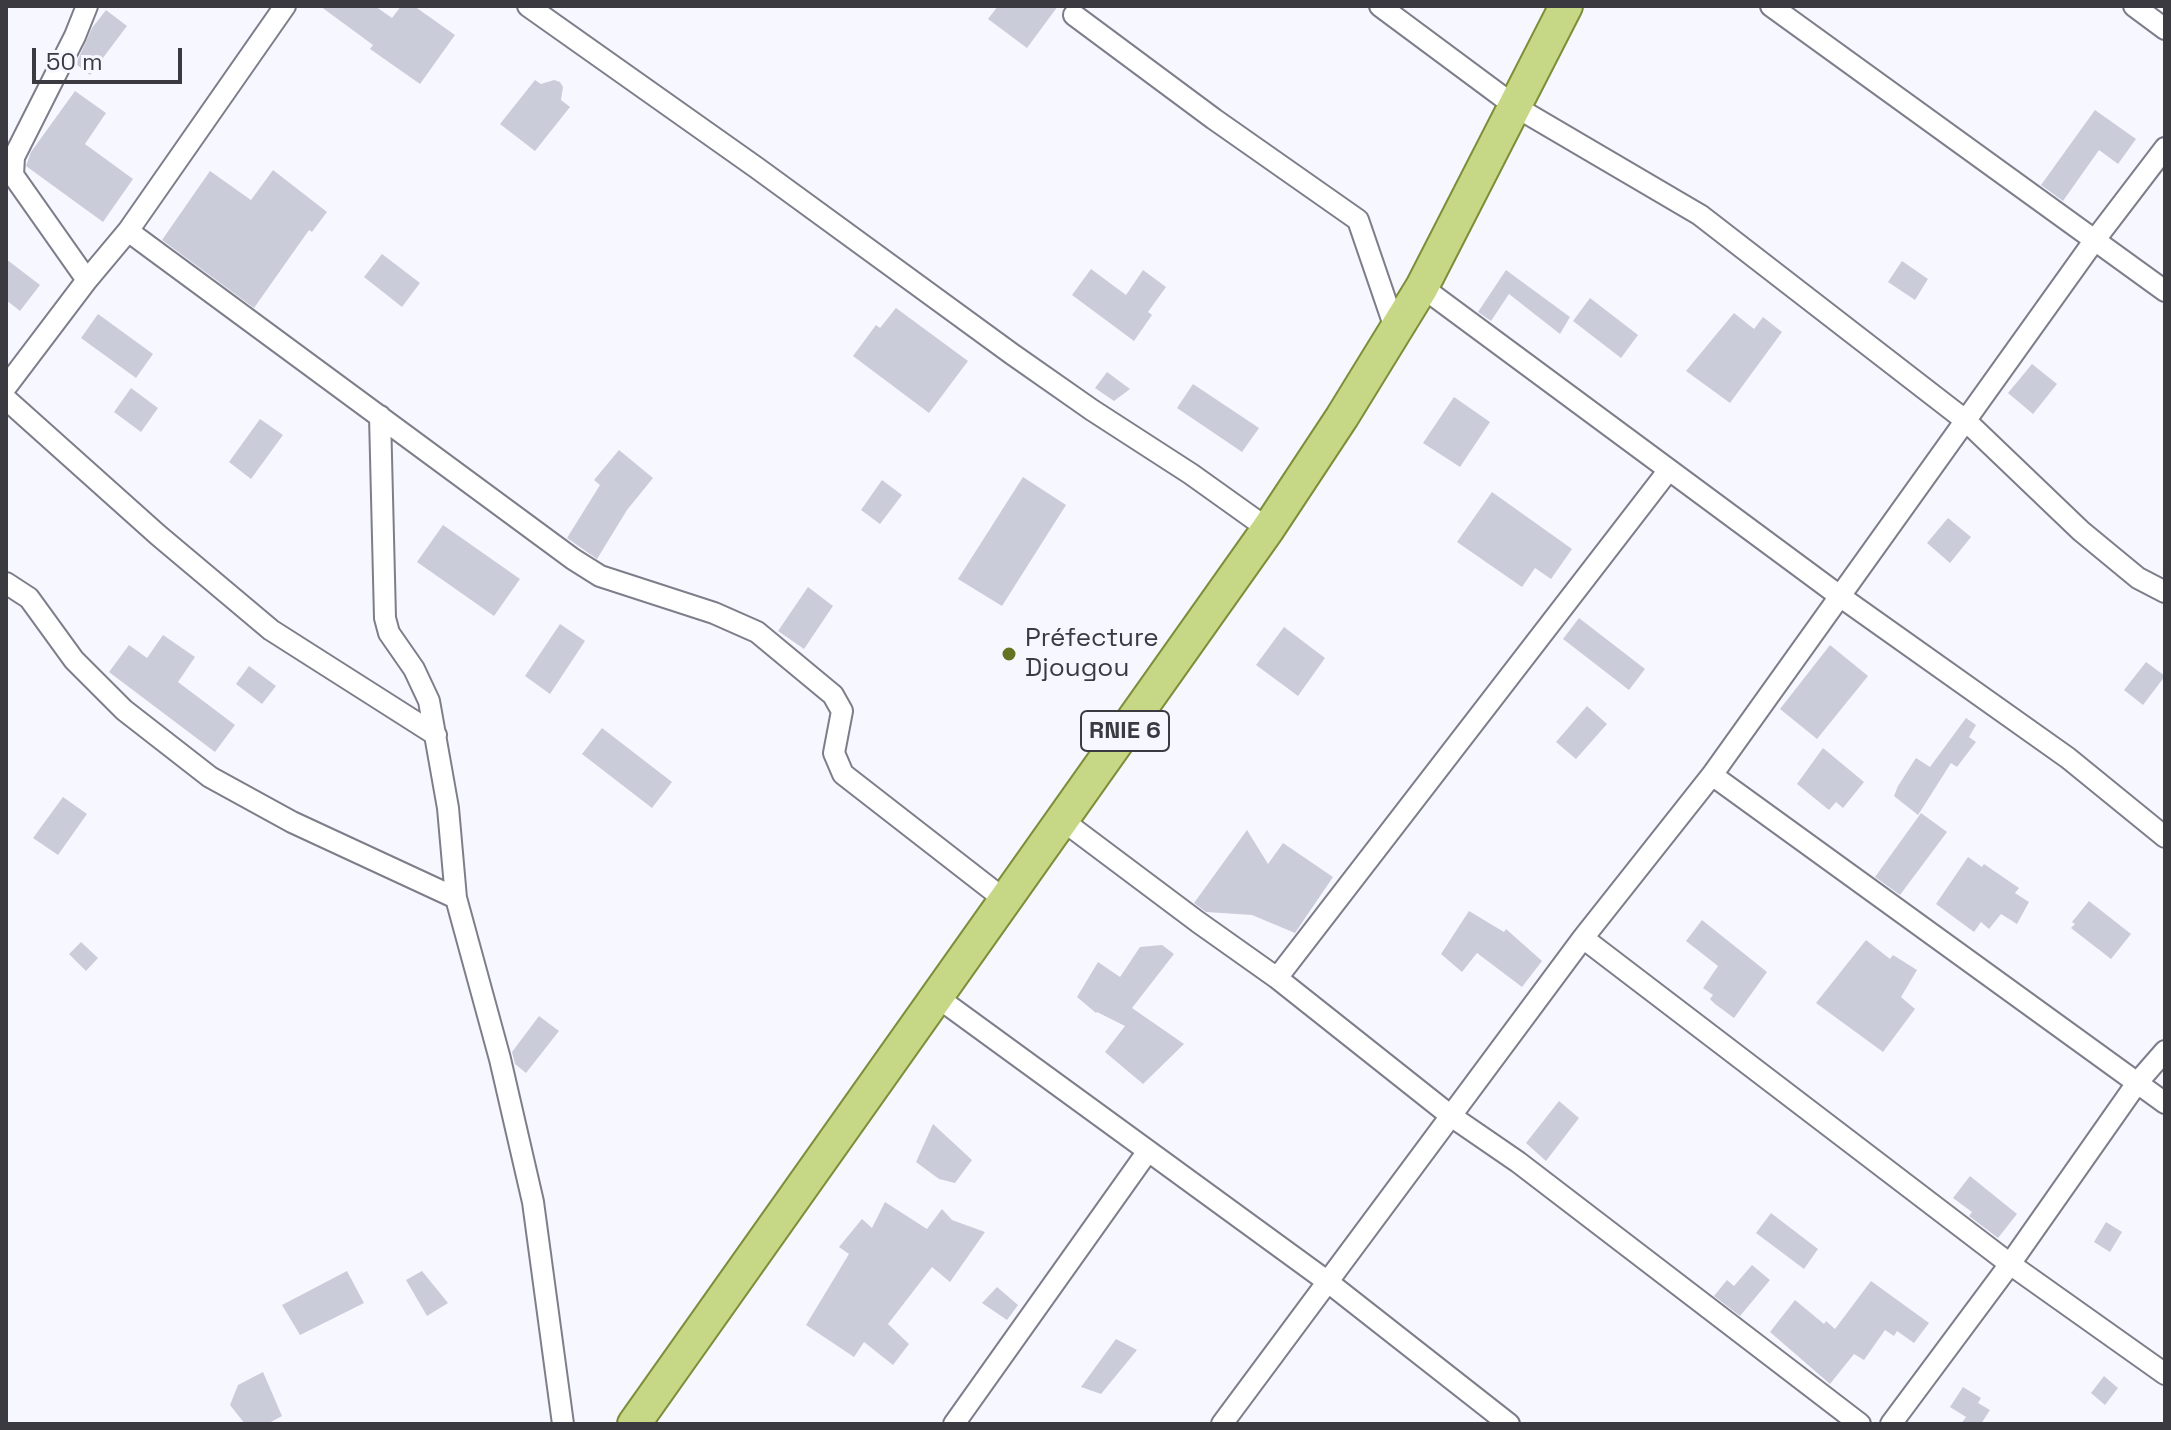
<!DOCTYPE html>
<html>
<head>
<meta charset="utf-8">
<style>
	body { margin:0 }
	#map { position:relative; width:2171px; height:1430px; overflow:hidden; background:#f6f7ff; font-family:"Space Grotesk",sans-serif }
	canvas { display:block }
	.frame { position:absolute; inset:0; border:8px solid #3a3a40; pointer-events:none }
	.scale { position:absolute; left:32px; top:48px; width:150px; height:36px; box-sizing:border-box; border:4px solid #3a3a40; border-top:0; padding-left:10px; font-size:24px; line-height:28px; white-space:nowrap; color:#3a3a40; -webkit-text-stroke:6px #f6f7ff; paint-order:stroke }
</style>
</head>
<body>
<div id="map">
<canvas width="2171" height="1430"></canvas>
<div class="frame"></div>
<div class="scale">50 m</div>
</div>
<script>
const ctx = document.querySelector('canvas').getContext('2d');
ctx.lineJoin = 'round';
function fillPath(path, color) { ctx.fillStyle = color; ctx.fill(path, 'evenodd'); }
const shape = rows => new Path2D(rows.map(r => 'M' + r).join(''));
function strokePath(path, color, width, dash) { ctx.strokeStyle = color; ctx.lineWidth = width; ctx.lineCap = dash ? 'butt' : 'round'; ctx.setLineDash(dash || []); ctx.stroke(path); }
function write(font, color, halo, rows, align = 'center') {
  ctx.font = font + ' "Space Grotesk",sans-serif'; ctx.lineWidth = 6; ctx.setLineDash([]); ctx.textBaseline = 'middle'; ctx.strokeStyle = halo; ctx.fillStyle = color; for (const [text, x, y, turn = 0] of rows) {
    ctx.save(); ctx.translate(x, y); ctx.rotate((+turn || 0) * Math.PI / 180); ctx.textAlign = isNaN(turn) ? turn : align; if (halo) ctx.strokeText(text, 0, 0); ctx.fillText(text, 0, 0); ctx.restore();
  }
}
fillPath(shape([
	[320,6,375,6,392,18,401,6,414,6,455,35,420,84,370,49,373,45],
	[998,6,1058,6,1027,48,988,19],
	[106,10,127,26,90,75,76,64,92,28],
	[535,80,541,84,554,80,560,82,563,87,561,100,570,107,535,151,500,124],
	[75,91,106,113,85,144,133,179,103,222,26,166,31,152],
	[2095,110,2136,139,2118,164,2099,150,2063,201,2041,185],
	[273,170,327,212,312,232,309,230,254,308,162,240,210,171,251,200],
	[382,254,420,283,402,307,364,277],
	[6,259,40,285,20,311,6,300],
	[1902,261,1928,279,1915,300,1888,282],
	[1091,269,1126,295,1143,270,1166,287,1148,312,1152,315,1134,341,1072,295],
	[1506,270,1570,317,1560,334,1509,294,1491,321,1478,312],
	[1590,298,1638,335,1621,358,1573,321],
	[896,308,968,361,929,413,853,356,876,325,880,328],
	[1734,313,1754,329,1763,317,1782,332,1730,403,1686,371],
	[98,314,153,354,136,378,81,338],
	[2032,364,2057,384,2033,414,2008,393],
	[1107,372,1130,389,1114,401,1095,388],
	[1193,384,1259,428,1242,452,1177,408],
	[131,388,158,408,141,432,114,412],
	[1454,397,1490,422,1460,467,1423,443],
	[260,419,283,435,251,479,229,462],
	[619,450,653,478,627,510,597,559,567,538,600,485,594,480],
	[1023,477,1066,505,1002,606,958,579],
	[882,480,902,495,880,524,861,510],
	[1492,492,1572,549,1551,579,1535,568,1522,587,1457,542],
	[1948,518,1971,537,1950,563,1927,543],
	[443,525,520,579,494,616,417,562],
	[808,587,833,606,804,649,778,631],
	[1579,618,1645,669,1629,690,1563,639],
	[560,624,585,641,550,694,525,676],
	[1284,627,1325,658,1298,696,1256,665],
	[163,635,195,657,178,682,235,725,215,752,109,672,129,645,147,658],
	[1830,645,1868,676,1817,739,1780,709],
	[2146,662,2165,676,2143,705,2124,690],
	[249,666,276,686,262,704,236,684],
	[1587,706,1607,724,1576,759,1556,742],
	[1966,718,1976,725,1969,737,1976,742,1957,767,1951,763,1918,815,1894,796,1898,786,1916,758,1930,767],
	[602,728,672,782,652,808,582,754],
	[1823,748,1864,782,1843,808,1836,802,1829,810,1797,784],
	[63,797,87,814,58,855,33,838],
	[1921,813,1947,832,1900,895,1875,877],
	[1247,830,1268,864,1283,843,1333,877,1295,933,1252,915,1206,912,1194,903],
	[1968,857,1982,867,1984,864,2019,888,2015,893,2029,902,2017,924,2001,914,1989,929,1981,922,1974,932,1936,904],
	[2089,901,2131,934,2111,959,2071,928,2075,924,2072,922],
	[1469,911,1504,932,1506,929,1542,961,1522,987,1477,953,1462,972,1441,954],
	[1702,920,1767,972,1734,1018,1715,1004,1710,999,1713,995,1703,988,1718,966,1686,941],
	[1866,940,1890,959,1893,955,1917,970,1901,997,1915,1009,1883,1052,1816,1003],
	[81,942,98,958,86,971,69,954],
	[1162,945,1174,954,1132,1008,1184,1044,1143,1084,1105,1052,1125,1026,1097,1012,1096,1013,1077,997,1098,962,1120,977,1140,947],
	[539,1016,559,1031,526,1073,515,1064,512,1052],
	[1559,1101,1579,1118,1546,1161,1526,1143],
	[933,1124,972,1160,955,1183,939,1179,916,1162],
	[1970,1176,2017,1214,1998,1238,1969,1216,1972,1212,1953,1198],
	[885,1202,927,1229,942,1209,952,1220,985,1232,950,1282,932,1267,888,1324,909,1344,893,1365,864,1342,854,1357,806,1325,849,1254,839,1247,862,1219,872,1228],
	[1771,1213,1818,1249,1804,1269,1756,1233],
	[2106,1222,2122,1232,2110,1252,2094,1242],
	[1752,1265,1770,1280,1740,1316,1714,1296,1727,1280,1734,1286],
	[347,1271,364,1303,300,1335,282,1305],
	[422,1271,448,1303,427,1316,406,1280],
	[1871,1281,1929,1323,1914,1343,1897,1331,1894,1336,1885,1330,1864,1360,1854,1354,1830,1384,1770,1332,1795,1300,1824,1324,1826,1321,1835,1329],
	[997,1287,1018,1305,1007,1320,982,1303],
	[1116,1339,1137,1350,1101,1394,1081,1387],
	[263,1372,282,1416,267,1424,245,1424,230,1405,238,1385],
	[2104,1376,2118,1388,2105,1405,2091,1393],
	[1963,1387,1981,1398,1978,1403,1990,1410,1981,1424,1961,1424,1966,1417,1950,1407]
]), '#cbccd9');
const minor = shape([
	[528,6,757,168,1012,354,1092,410,1191,474,1268,529],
	[1380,6,1516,107,1700,215,1965,420,2081,531,2138,578,2165,592],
	[1771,6,2165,291],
	[2134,6,2165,29],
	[1074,15,1214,119,1358,220,1396,331],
	[128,231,573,559,600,576,714,613,757,632,833,695,842,711,834,753,843,774,1005,900],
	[87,280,13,175,14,157,75,36,87,6],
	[1422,287,1841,597,2068,758,2165,837],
	[6,387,87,280,128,231,285,6],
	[6,399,158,535,271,630,436,735],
	[380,416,385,618,389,633,414,669,429,701,448,808,456,898,500,1059,533,1202,563,1424],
	[6,583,29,598,74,660,124,710,210,777,292,822,456,898],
	[1712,775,2165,1103],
	[1062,820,1198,922,1277,978,1451,1116,1518,1162,1860,1424],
	[1583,938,2010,1264,2165,1374],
	[1277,978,1668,471],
	[937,997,1328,1282,1509,1424],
	[954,1424,1148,1151],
	[1222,1424,1583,938,1712,775,2094,241,2165,148],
	[1891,1424,2010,1264,2137,1083,2165,1051]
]);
const primary = shape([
	[634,1424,1268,529,1342,417,1422,287,1566,6]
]);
strokePath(minor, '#7d7e8a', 24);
strokePath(primary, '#7c8f38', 36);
strokePath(minor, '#fff', 20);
strokePath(primary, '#c6d785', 32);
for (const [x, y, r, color] of [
	[1009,654,8,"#627422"]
]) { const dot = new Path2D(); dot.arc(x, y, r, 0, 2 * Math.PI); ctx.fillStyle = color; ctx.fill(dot); strokePath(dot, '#f6f7ff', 3); }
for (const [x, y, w] of [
	[1125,731,88]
]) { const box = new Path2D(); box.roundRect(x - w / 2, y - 20, w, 40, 6); ctx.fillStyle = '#f6f7ff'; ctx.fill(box); strokePath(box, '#3a3a40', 2); }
write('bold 24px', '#3a3a40', null, [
	["RNIE 6",1125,731]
]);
write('26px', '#3a3a40', '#f6f7ff', [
	["Préfecture",1025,639],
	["Djougou",1025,669]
], 'left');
</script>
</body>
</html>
